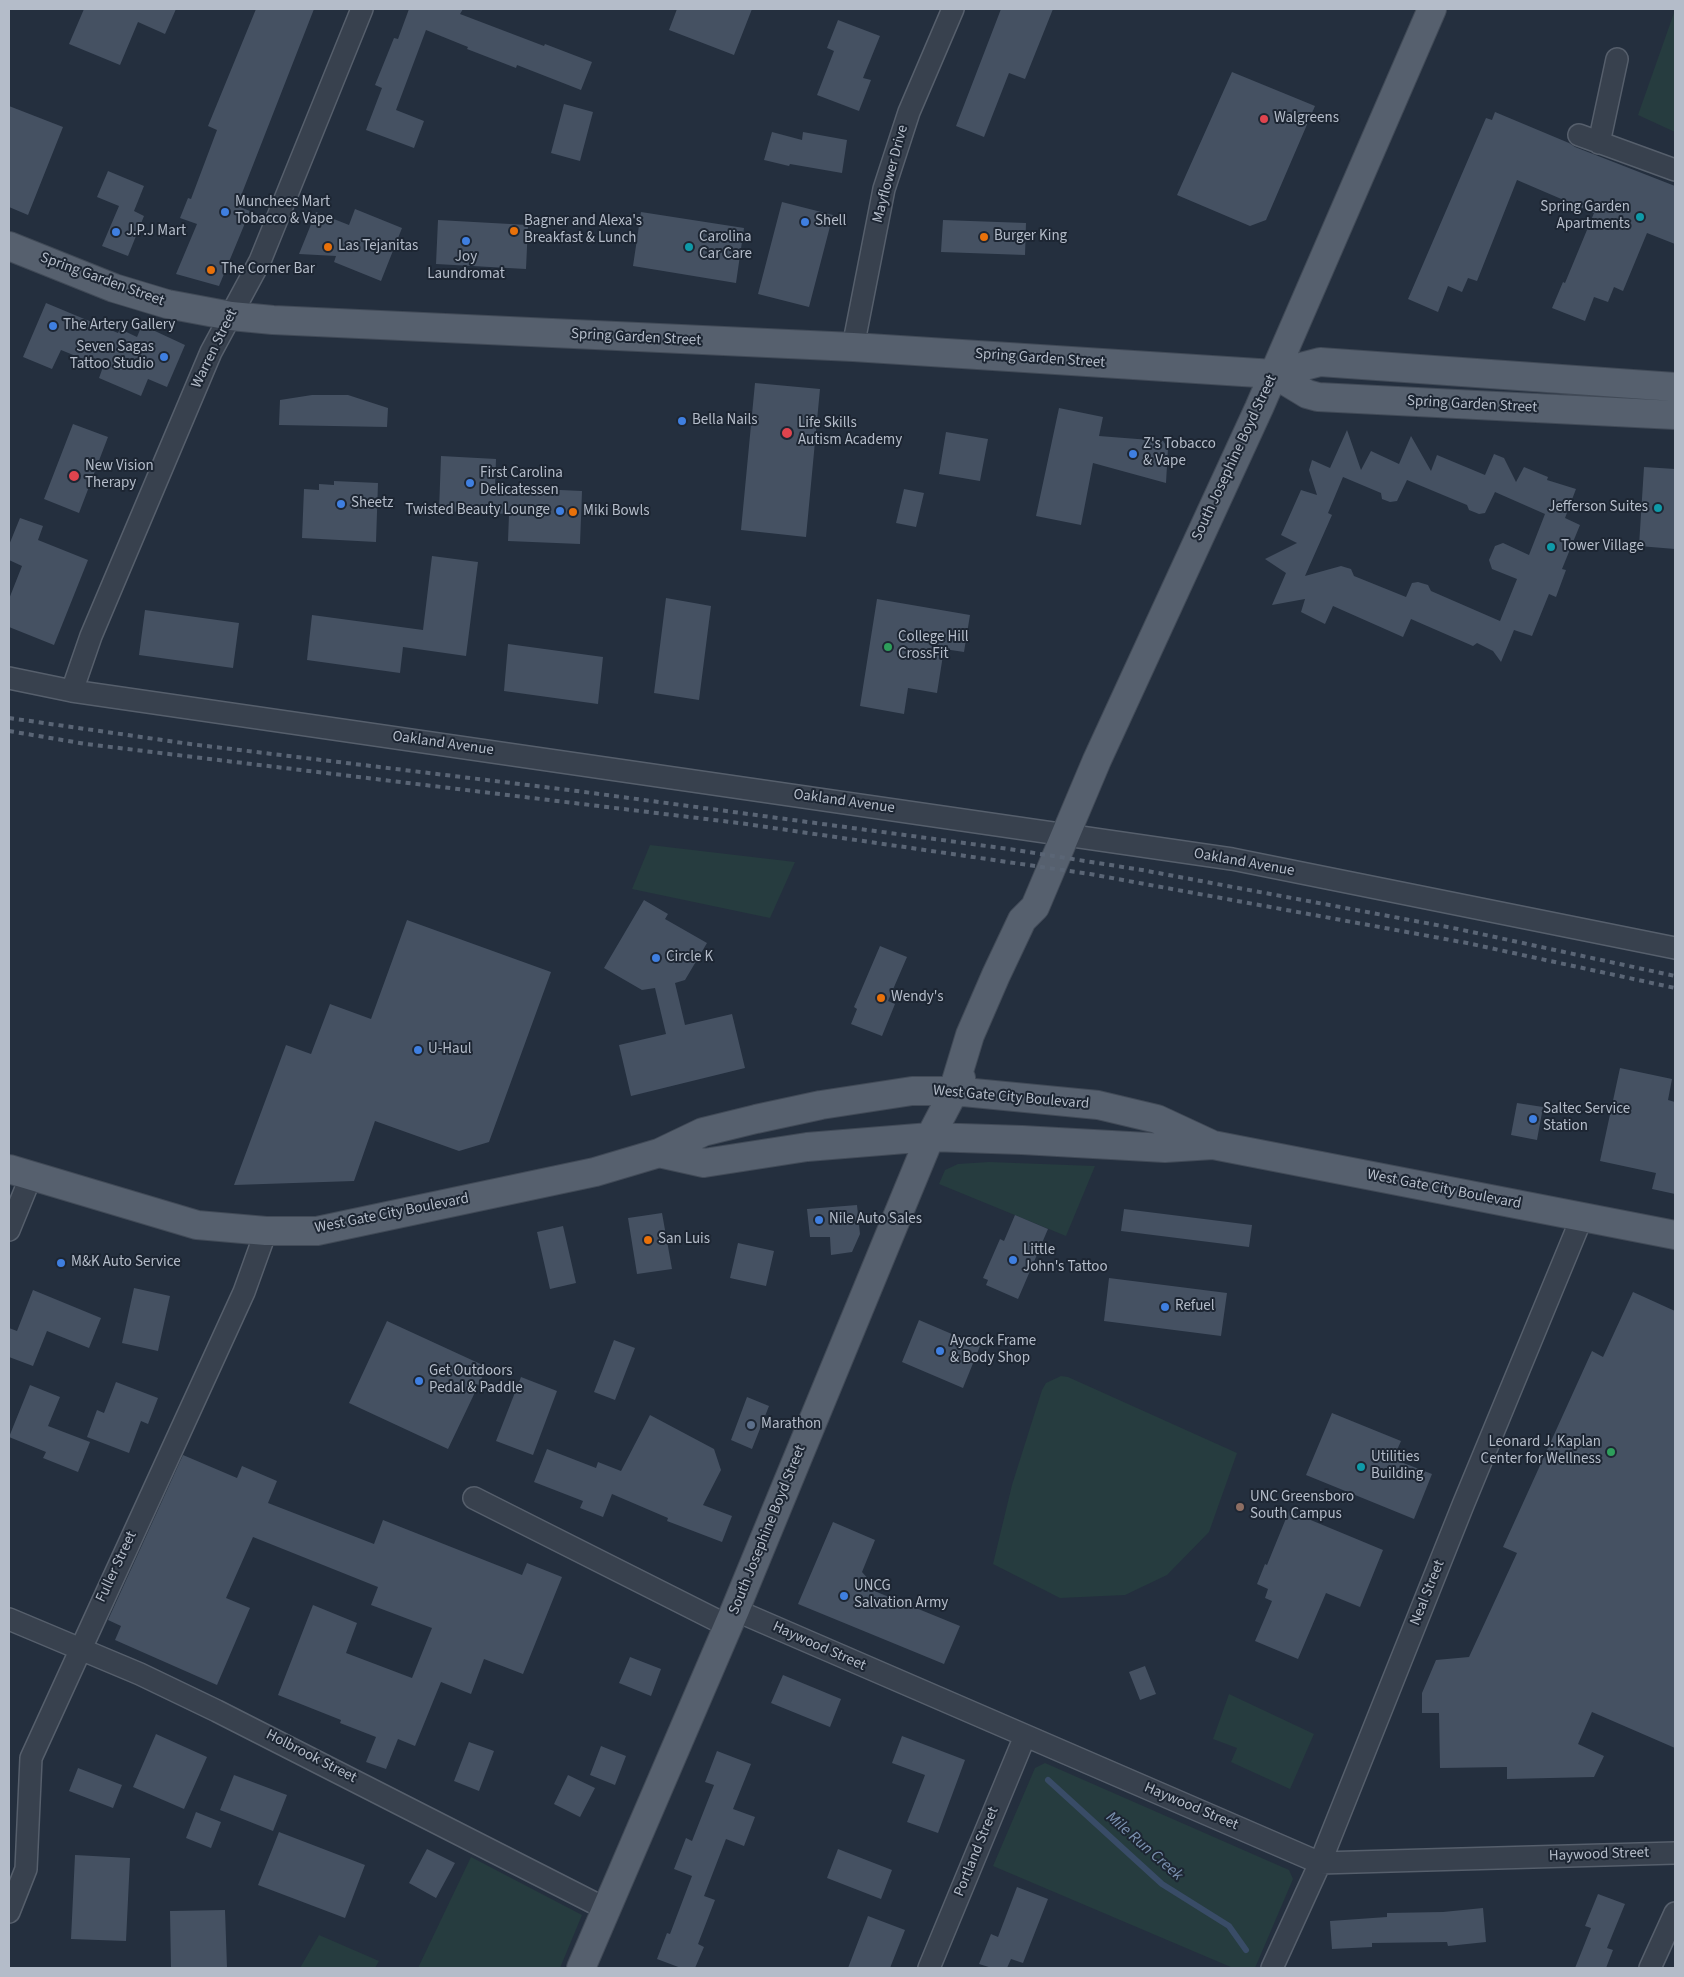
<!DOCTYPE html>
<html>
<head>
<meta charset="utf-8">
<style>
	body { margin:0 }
	#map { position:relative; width:1684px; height:1977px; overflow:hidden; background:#242f3e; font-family:"Source Sans 3",sans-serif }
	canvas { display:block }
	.frame { position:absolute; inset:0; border:10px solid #b4bcc9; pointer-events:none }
</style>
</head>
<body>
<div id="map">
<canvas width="1684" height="1977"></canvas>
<div class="frame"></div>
</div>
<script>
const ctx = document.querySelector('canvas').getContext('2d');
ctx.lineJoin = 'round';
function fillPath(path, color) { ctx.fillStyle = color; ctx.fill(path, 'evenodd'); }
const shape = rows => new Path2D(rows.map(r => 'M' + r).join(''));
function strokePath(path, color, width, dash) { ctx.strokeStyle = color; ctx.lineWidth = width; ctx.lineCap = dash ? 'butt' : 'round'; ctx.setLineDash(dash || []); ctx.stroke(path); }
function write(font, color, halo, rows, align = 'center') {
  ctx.font = font + ' "Source Sans 3",sans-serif'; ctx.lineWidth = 4; ctx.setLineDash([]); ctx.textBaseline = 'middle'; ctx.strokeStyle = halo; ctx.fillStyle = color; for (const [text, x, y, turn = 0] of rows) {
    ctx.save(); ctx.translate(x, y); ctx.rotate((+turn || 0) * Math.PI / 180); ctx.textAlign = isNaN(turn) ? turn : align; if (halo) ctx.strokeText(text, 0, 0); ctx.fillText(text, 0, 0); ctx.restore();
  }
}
fillPath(shape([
	[1675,10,1675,132,1638,115],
	[650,845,795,862,770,918,632,889],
	[989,1162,1095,1166,1066,1236,939,1184,945,1170,958,1164],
	[1061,1376,1068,1377,1237,1453,1209,1532,1167,1575,1125,1595,1060,1598,993,1564,1012,1485,1042,1390,1046,1383],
	[1229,1694,1314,1734,1290,1789,1231,1762,1237,1748,1213,1739],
	[1045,1763,1289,1870,1293,1879,1255,1968,1233,1968,993,1866,1035,1768],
	[471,1857,582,1915,560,1968,418,1968],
	[319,1935,379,1961,375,1968,300,1968]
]), '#263c3f');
strokePath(shape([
	[1048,1780,1162,1884,1229,1926,1246,1950]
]), '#394c67', 6);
fillPath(shape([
	[84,9,176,9,165,34,138,22,120,65,69,44],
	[256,9,314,9,237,206,250,211,219,286,176,274,197,224,180,218,188,198,191,199,217,130,208,126],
	[409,9,463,9,460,14,544,46,545,44,592,62,581,90,517,65,516,68,467,49,468,47,426,30,396,110,424,121,414,148,366,130,382,88,375,85,394,38,398,39],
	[677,9,752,9,734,55,669,30],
	[1001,9,1053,9,1025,79,1009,73,984,137,956,126],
	[838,20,880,36,863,78,871,80,859,111,817,95,834,51,827,48],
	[1232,72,1315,106,1266,220,1250,226,1177,195],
	[564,104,593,112,580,161,551,153],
	[9,106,63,127,28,215,9,207],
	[1495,112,1569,143,1575,147,1675,186,1675,244,1647,233,1623,291,1614,287,1608,302,1594,297,1585,321,1552,308,1563,282,1565,283,1594,213,1517,180,1477,281,1468,278,1462,292,1448,286,1438,312,1408,299,1486,118,1492,120],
	[772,132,802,140,803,132,847,140,842,173,790,164,789,166,764,160],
	[108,171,144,186,134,211,144,216,128,256,102,246,119,206,97,197],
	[782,202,833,215,809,307,758,294],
	[355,209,402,228,381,281,334,262,336,256,299,254,316,212,349,225],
	[641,212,744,228,736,283,633,266],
	[438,220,528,225,526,269,436,264],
	[943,220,1026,223,1025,255,941,252],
	[46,303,118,333,120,329,137,337,142,325,185,345,167,387,148,379,141,396,99,378,103,367,61,350,52,369,23,357],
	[755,383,820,389,806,537,741,530],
	[312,395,348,395,388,408,387,427,279,425,280,400],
	[1059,408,1103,417,1099,436,1163,441,1168,448,1166,483,1093,463,1081,525,1036,516],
	[73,424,108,437,79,513,44,499],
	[1347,430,1361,470,1371,451,1399,464,1411,436,1431,471,1437,455,1485,475,1494,454,1504,458,1516,482,1524,467,1548,477,1547,480,1576,489,1565,518,1580,525,1562,569,1566,570,1556,597,1549,594,1532,636,1514,630,1501,662,1493,651,1477,643,1473,646,1411,619,1403,637,1333,606,1325,624,1301,612,1305,599,1272,605,1286,573,1265,559,1297,543,1281,535,1301,490,1317,495,1309,470,1312,460,1330,468],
	[1343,477,1381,493,1382,499,1390,502,1397,501,1407,480,1467,505,1469,510,1479,514,1485,513,1495,492,1545,514,1529,555,1503,543,1495,546,1489,560,1492,569,1517,579,1500,621,1431,591,1428,585,1418,582,1412,583,1406,597,1354,576,1351,569,1341,566,1305,576,1332,515,1328,513],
	[946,432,988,439,980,481,939,474],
	[441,456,496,459,495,487,582,491,580,544,508,541,509,514,439,511],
	[1644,467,1675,469,1675,549,1639,546],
	[334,481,378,483,376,542,302,538,304,489,319,490,319,484,334,485],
	[904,489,924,493,916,527,896,523],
	[20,518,43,526,38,540,88,560,54,645,9,627,9,599,22,566,9,560,9,545],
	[432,556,478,562,466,656,403,647,400,673,307,660,312,615,423,630],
	[666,598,711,606,699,700,654,693],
	[877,599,970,615,964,652,944,649,937,693,908,688,904,714,860,706],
	[145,610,239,623,233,668,139,655],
	[508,644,603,657,598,704,504,691],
	[644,900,668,914,665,919,707,943,685,980,675,983,685,1025,732,1014,745,1068,631,1096,619,1045,666,1034,655,988,642,990,604,968],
	[407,920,551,972,489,1142,459,1151,375,1121,354,1181,234,1185,286,1045,311,1054,330,1004,371,1019],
	[880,946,907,957,888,1001,895,1004,882,1036,851,1024,857,1009,854,1007],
	[1620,1068,1672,1079,1668,1100,1675,1102,1675,1194,1652,1189,1656,1173,1600,1161],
	[1517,1103,1543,1107,1537,1140,1511,1135],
	[857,1205,860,1234,852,1252,831,1255,830,1237,810,1237,807,1209],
	[1124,1209,1252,1225,1249,1247,1121,1231],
	[662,1213,672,1269,637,1274,628,1218],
	[1015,1215,1048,1229,1018,1299,986,1285,988,1280,983,1278,1000,1239,1004,1241],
	[563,1226,576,1283,550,1289,537,1232],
	[738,1243,774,1251,766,1286,730,1278],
	[1109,1278,1227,1293,1221,1336,1104,1321],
	[134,1288,170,1296,158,1351,122,1343],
	[33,1290,101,1318,89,1348,47,1331,33,1366,9,1357,9,1328,17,1331],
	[1633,1292,1675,1311,1675,1748,1592,1712,1578,1744,1604,1756,1594,1777,1507,1779,1507,1767,1440,1768,1439,1713,1422,1713,1422,1693,1436,1660,1469,1657,1517,1553,1503,1547,1592,1351,1603,1357],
	[919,1320,980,1346,963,1388,902,1362],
	[387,1321,487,1367,448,1449,349,1403],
	[614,1340,635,1348,615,1400,594,1392],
	[521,1377,557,1391,533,1455,496,1441],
	[116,1382,158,1398,148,1424,141,1421,129,1453,87,1437,97,1410,104,1413],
	[30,1385,60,1397,48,1426,90,1442,78,1472,43,1458,46,1452,9,1437],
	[747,1397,769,1406,752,1449,731,1440],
	[1332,1413,1401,1441,1393,1459,1432,1474,1414,1519,1306,1475],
	[650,1415,714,1449,721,1470,703,1505,732,1516,722,1542,667,1521,668,1518,612,1494,603,1517,580,1508,583,1501,534,1482,547,1449,596,1468,598,1462,621,1471],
	[183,1455,237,1478,242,1466,277,1481,268,1503,374,1544,383,1520,522,1575,527,1563,562,1577,523,1674,484,1659,471,1694,441,1682,415,1746,398,1739,386,1769,366,1762,376,1737,340,1723,341,1720,278,1695,313,1605,357,1623,346,1653,412,1678,432,1628,371,1605,378,1587,253,1537,226,1598,250,1608,217,1685,115,1640,121,1626,108,1620],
	[1289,1511,1383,1550,1360,1607,1326,1593,1298,1659,1255,1641,1272,1601,1265,1598,1268,1589,1257,1584,1265,1564,1267,1565],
	[833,1522,875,1540,862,1572,870,1581,867,1588,960,1626,944,1664,798,1604],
	[630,1657,661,1669,651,1696,619,1683],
	[1145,1666,1156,1694,1140,1700,1129,1672],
	[783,1675,841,1699,830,1727,771,1703],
	[156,1734,207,1757,184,1809,133,1787],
	[902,1736,965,1760,938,1833,907,1822,925,1775,892,1763],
	[469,1742,494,1751,479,1791,454,1781],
	[601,1746,626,1756,615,1785,590,1775],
	[717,1751,751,1764,733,1809,755,1817,744,1846,726,1839,704,1896,715,1900,698,1944,704,1947,695,1968,681,1968,657,1959,667,1933,670,1934,692,1876,674,1869,686,1838,692,1841,714,1785,705,1782],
	[78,1768,122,1785,113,1808,69,1791],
	[234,1775,287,1795,273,1831,220,1810],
	[568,1775,595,1788,580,1817,554,1804],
	[196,1812,221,1822,211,1848,186,1838],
	[279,1832,365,1865,345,1918,258,1885],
	[427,1849,455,1863,436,1898,409,1883],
	[838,1849,892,1870,881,1899,827,1878],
	[75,1855,130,1858,126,1941,71,1939],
	[1017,1887,1048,1899,1023,1963,1011,1959,1007,1968,992,1968,979,1964,991,1934,998,1937],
	[1598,1894,1625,1904,1607,1948,1613,1950,1606,1968,1575,1968,1591,1928,1585,1926],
	[1483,1908,1486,1942,1448,1946,1447,1942,1372,1943,1372,1947,1332,1949,1330,1921,1387,1917,1387,1913,1443,1912],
	[225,1910,227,1968,171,1968,170,1911],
	[868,1916,905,1930,890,1968,848,1968]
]), '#455162');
const minor = shape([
	[1579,135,1675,170],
	[1599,143,1617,59],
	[853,347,884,189,909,112,953,9],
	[9,678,72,691,1232,859,1675,948],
	[72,691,91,636,211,352,260,261,362,9],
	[9,1230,31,1176],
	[474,1498,728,1626],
	[735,1610,1320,1863,1675,1853],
	[9,1619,140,1674,217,1711,606,1909],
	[9,1912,26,1869,31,1758,244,1292,266,1231],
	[929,1968,1025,1736],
	[1272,1968,1320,1863,1463,1505,1582,1217],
	[1650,1968,1675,1913]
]);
const major = shape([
	[9,246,114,288,167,304,231,316,273,320,853,347,1274,374,1320,362,1675,387],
	[1274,374,1307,394,1318,397,1675,415],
	[953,1091,970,1035,996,975,1022,920,1035,907,1097,760,1259,408,1432,9],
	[659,1153,704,1163,807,1147,930,1137,1022,1140,1165,1148,1213,1145,1675,1235],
	[9,1169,197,1225,266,1231,317,1231,595,1172,659,1153,703,1132,756,1119,821,1105,912,1091,953,1091,1098,1105,1157,1119,1213,1145],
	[581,1968,735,1610,930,1137,961,1078]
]);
strokePath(minor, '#565f6c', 24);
strokePath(major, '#414a57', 30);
strokePath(minor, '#38414e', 21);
strokePath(major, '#56606e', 28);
strokePath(shape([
	[9,718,190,744,577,791,1009,849,1142,870,1458,929,1675,976],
	[9,731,86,744,739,823,1090,874,1467,943,1675,988]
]), '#5a6575', 4, [5, 5]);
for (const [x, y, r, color] of [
	[1264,119,5,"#e0444e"],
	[225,212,5,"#3f7fe0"],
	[1640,217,5,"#0f9aa8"],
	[805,222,5,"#3f7fe0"],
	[514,231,5,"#e8710a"],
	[116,232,5,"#3f7fe0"],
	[984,237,5,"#e8710a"],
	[466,241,5,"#3f7fe0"],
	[328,247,5,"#e8710a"],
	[689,247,5,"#0f9aa8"],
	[211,270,5,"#e8710a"],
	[53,326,5,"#3f7fe0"],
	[164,357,5,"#3f7fe0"],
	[682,421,5,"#3f7fe0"],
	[787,433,6,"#e0444e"],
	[1133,454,5,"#3f7fe0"],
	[74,476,6,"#e0444e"],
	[470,483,5,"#3f7fe0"],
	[341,504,5,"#3f7fe0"],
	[1658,508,5,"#0f9aa8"],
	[560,511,5,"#3f7fe0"],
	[573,512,5,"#e8710a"],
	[1551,547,5,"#0f9aa8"],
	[888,647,5,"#2e9e5b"],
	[656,958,5,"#3f7fe0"],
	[881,998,5,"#e8710a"],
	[418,1050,5,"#3f7fe0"],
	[1533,1119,5,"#3f7fe0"],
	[819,1220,5,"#3f7fe0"],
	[648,1240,5,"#e8710a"],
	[1013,1260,5,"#3f7fe0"],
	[61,1263,5,"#3f7fe0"],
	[1165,1307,5,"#3f7fe0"],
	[940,1351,5,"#3f7fe0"],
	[419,1381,5,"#3f7fe0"],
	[751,1425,5,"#5c6f8a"],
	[1611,1452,5,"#2e9e5b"],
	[1361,1467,5,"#0f9aa8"],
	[1240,1507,5,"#8d6e63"],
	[844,1596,5,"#3f7fe0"]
]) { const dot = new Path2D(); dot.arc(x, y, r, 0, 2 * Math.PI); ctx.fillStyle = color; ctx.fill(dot); strokePath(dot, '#1d2633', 2); }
write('15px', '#b4bcc9', '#1d2633', [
	["Walgreens",1274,119],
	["Munchees Mart",235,203],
	["Tobacco & Vape",235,220],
	["Spring Garden",1630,208,"right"],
	["Apartments",1630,225,"right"],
	["Bagner and Alexa's",524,222],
	["Breakfast & Lunch",524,239],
	["Shell",815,222],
	["J.P.J Mart",126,232],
	["Burger King",994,237],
	["Carolina",699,238],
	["Car Care",699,255],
	["Las Tejanitas",338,247],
	["Joy",466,258,"center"],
	["Laundromat",466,275,"center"],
	["The Corner Bar",221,270],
	["The Artery Gallery",63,326],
	["Seven Sagas",154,348,"right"],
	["Tattoo Studio",154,365,"right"],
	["Bella Nails",692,421],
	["Life Skills",798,424],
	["Autism Academy",798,441],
	["Z's Tobacco",1143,445],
	["& Vape",1143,462],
	["New Vision",85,467],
	["Therapy",85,484],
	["First Carolina",480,474],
	["Delicatessen",480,491],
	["Sheetz",351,504],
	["Jefferson Suites",1648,508,"right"],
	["Twisted Beauty Lounge",550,511,"right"],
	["Miki Bowls",583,512],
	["Tower Village",1561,547],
	["College Hill",898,638],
	["CrossFit",898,655],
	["Circle K",666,958],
	["Wendy's",891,998],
	["U-Haul",428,1050],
	["Saltec Service",1543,1110],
	["Station",1543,1127],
	["Nile Auto Sales",829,1220],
	["San Luis",658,1240],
	["Little",1023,1251],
	["John's Tattoo",1023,1268],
	["M&K Auto Service",71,1263],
	["Refuel",1175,1307],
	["Aycock Frame",950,1342],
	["& Body Shop",950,1359],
	["Get Outdoors",429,1372],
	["Pedal & Paddle",429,1389],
	["Marathon",761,1425],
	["Leonard J. Kaplan",1601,1443,"right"],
	["Center for Wellness",1601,1460,"right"],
	["Utilities",1371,1458],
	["Building",1371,1475],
	["UNC Greensboro",1250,1498],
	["South Campus",1250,1515],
	["UNCG",854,1587],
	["Salvation Army",854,1604]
], 'left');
write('15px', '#b4bcc9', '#1d2633', [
	["Mayflower Drive",891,174,-75],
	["Spring Garden Street",102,280,20],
	["Spring Garden Street",636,338,3],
	["Warren Street",215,349,-64],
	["Spring Garden Street",1040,359,4],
	["Spring Garden Street",1472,405,3],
	["South Josephine Boyd Street",1235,458,-65],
	["Oakland Avenue",443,744,8],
	["Oakland Avenue",844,802,8],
	["Oakland Avenue",1244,863,10],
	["West Gate City Boulevard",1011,1098,5],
	["West Gate City Boulevard",1444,1190,11],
	["West Gate City Boulevard",392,1214,-11],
	["South Josephine Boyd Street",768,1530,-68],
	["Fuller Street",117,1567,-65],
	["Neal Street",1428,1593,-68],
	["Haywood Street",819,1647,24],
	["Holbrook Street",311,1757,27],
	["Haywood Street",1191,1807,23],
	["Portland Street",977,1852,-68],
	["Haywood Street",1599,1855,-2]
]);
write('italic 16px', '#7c92b1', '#1d2633', [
	["Mile Run Creek",1144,1847,41]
]);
</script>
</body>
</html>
